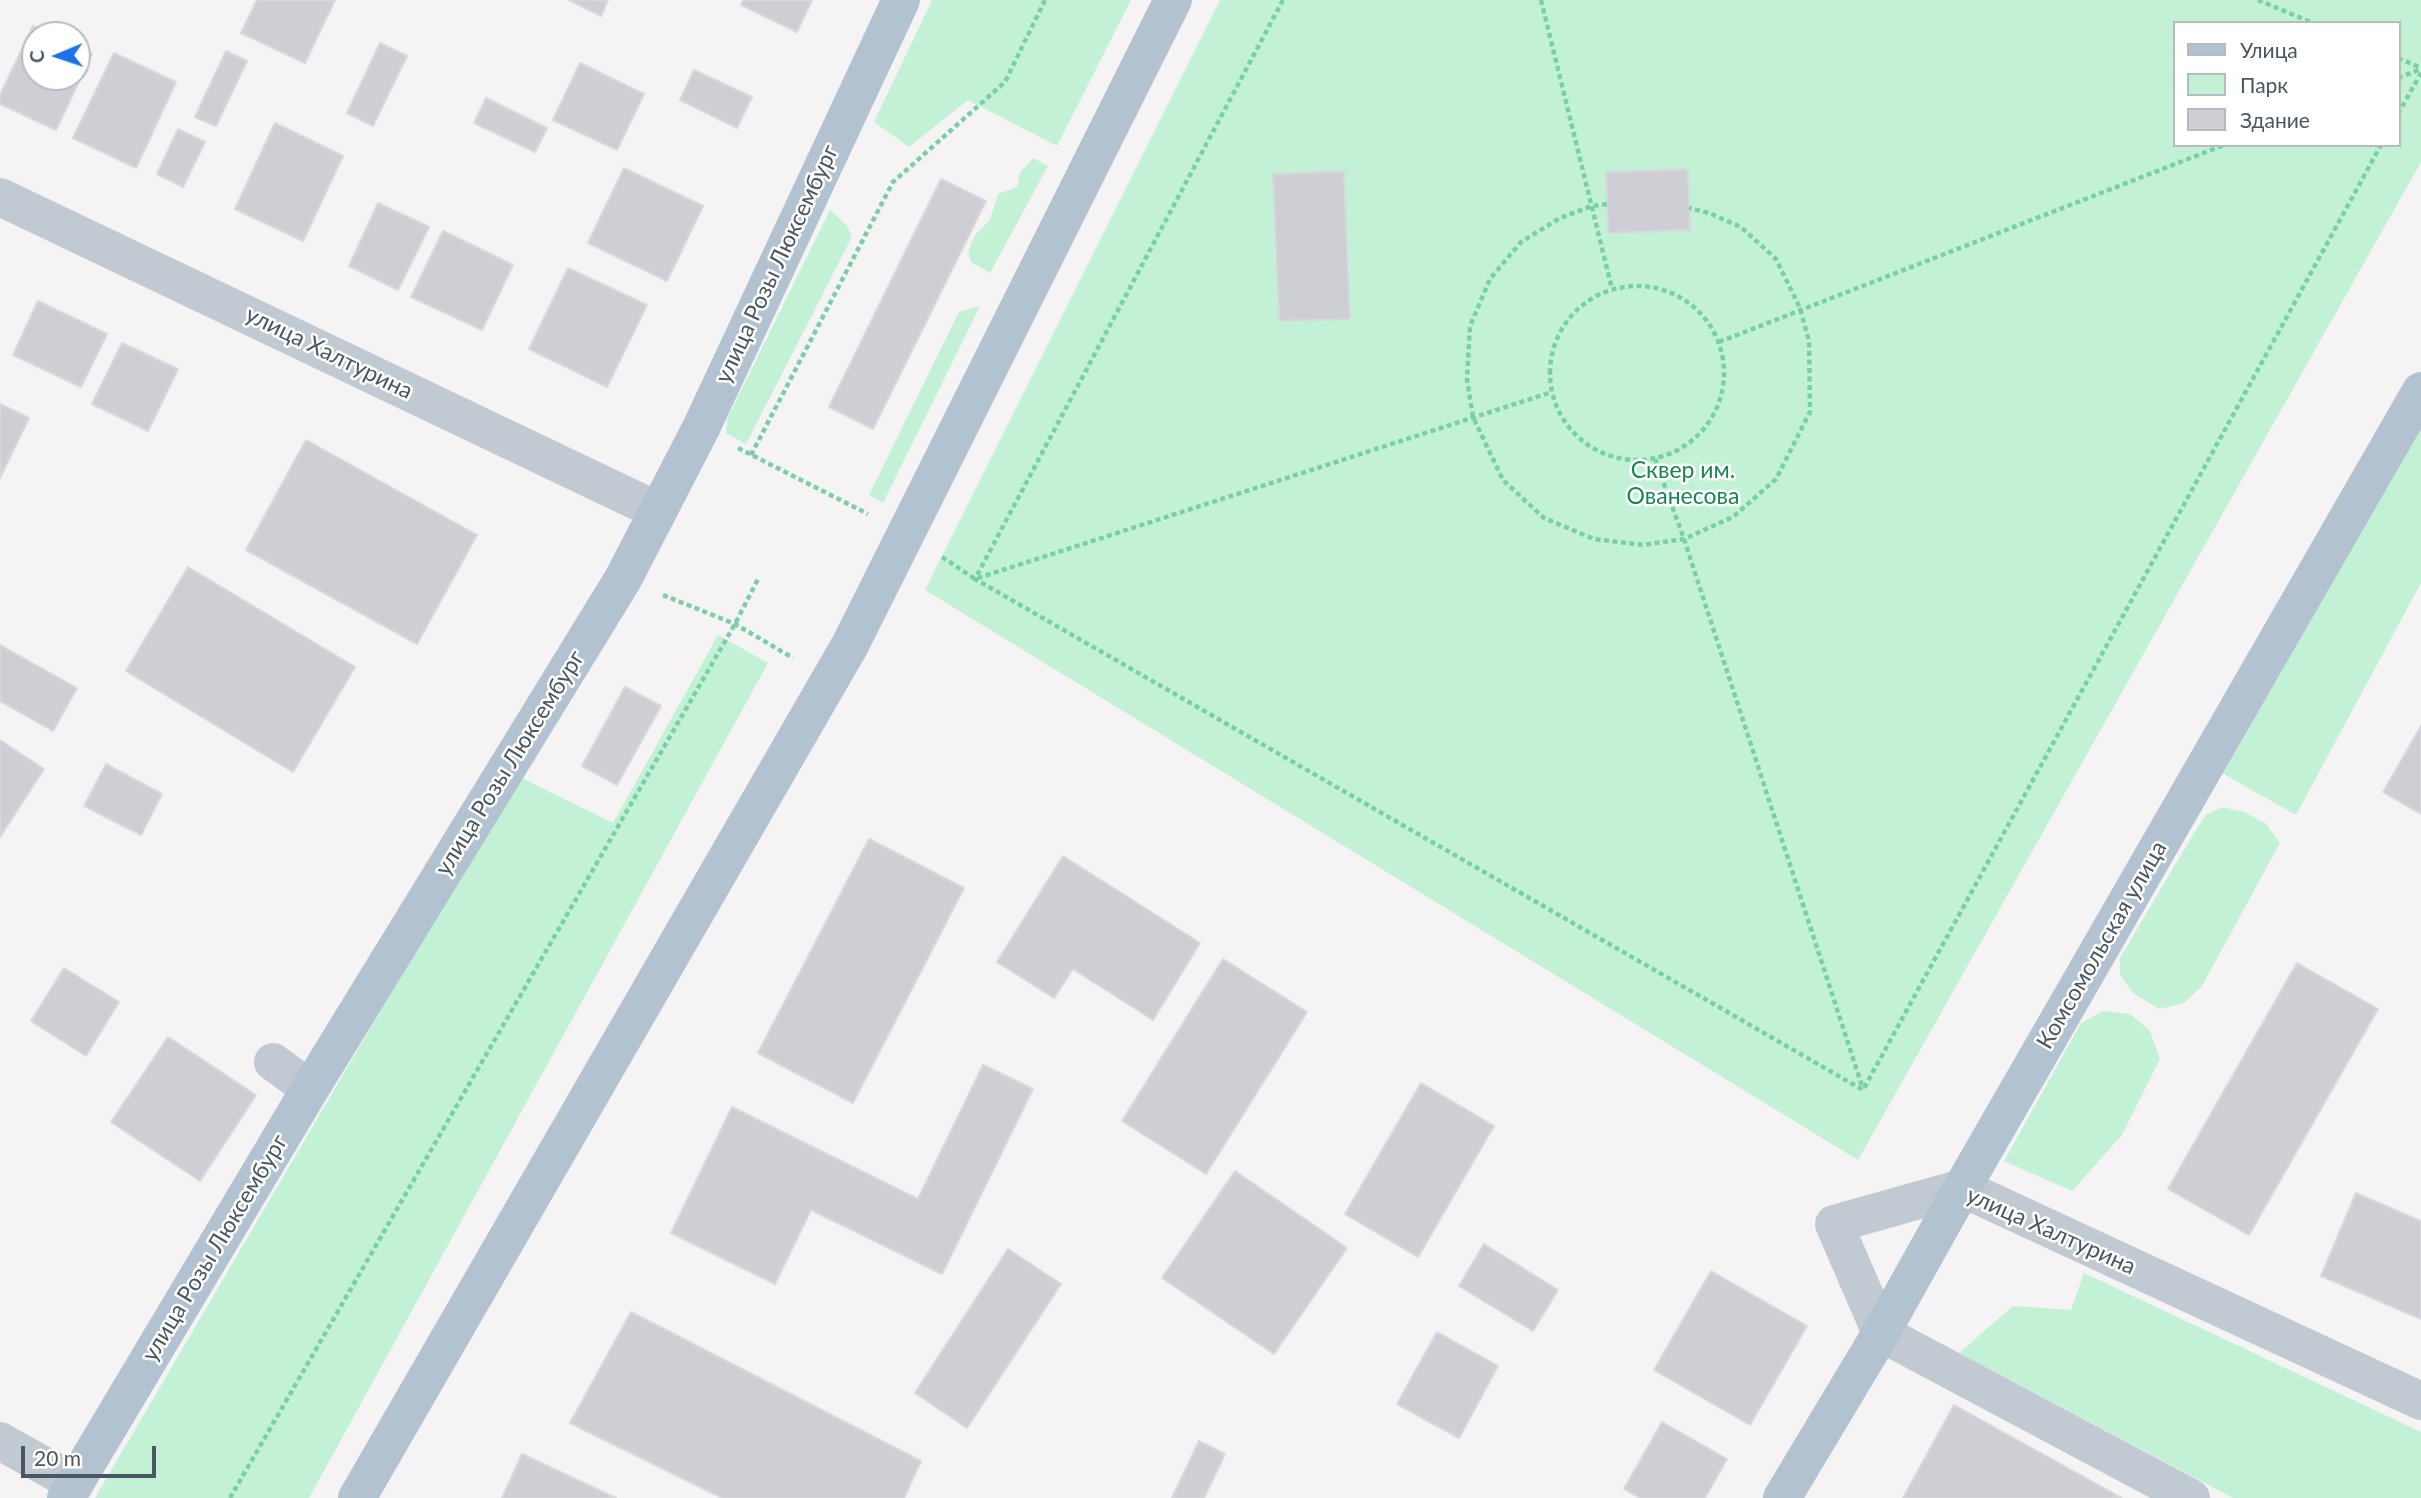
<!DOCTYPE html>
<html>
<head>
<meta charset="utf-8">
<style>
	body { margin:0 }
	#map { position:relative; width:2421px; height:1498px; overflow:hidden; background:#f5f3f3; font-family:Lato,sans-serif }
	canvas { display:block }
	.legend { position:absolute; left:2173px; top:21px; width:228px; height:126px; box-sizing:border-box; background:#fff; border:2px solid #b7bbc0; margin:0; padding:9px 12px; list-style:none; font-size:21px; color:#4a5661 }
	.legend li { display:flex; align-items:center; gap:14px; height:35px }
	.legend b { width:35px; border:2px solid #b7bbc0 }
	.north { position:absolute; left:21px; top:21px; width:70px; height:70px; box-sizing:border-box; background:#fff; border:2px solid #b7bbc0; border-radius:50%; rotate:268deg; font-size:19px; font-weight:700; line-height:28px; text-align:center; color:#4a5661 }
	.north::after { content:''; display:block; margin:auto; width:24px; height:32px; background:#1a73e8; clip-path:polygon(50% 0,100% 100%,50% 72%,0 100%) }
	.scale { position:absolute; left:21px; top:1446px; width:135px; height:32px; box-sizing:border-box; border:4px solid #4a5661; border-top:0; padding-left:9px; font-size:21px; line-height:24px; white-space:nowrap; color:#4a5661; -webkit-text-stroke:5px #fff; paint-order:stroke }
</style>
</head>
<body>
<div id="map">
<canvas width="2421" height="1498"></canvas>
<ul class="legend">
<li><b style="height:9px;background:#b3c2d1"></b>Улица</li>
<li><b style="height:19px;background:#c3f1d5"></b>Парк</li>
<li><b style="height:19px;background:#cdcfd5"></b>Здание</li>
</ul>
<div class="north">С</div>
<div class="scale">20 m</div>
</div>
<script>
const ctx = document.querySelector('canvas').getContext('2d');
ctx.lineJoin = 'round';
function fillPath(path, color) { ctx.fillStyle = color; ctx.fill(path, 'evenodd'); }
const shape = rows => new Path2D(rows.map(r => 'M' + r).join(''));
function strokePath(path, color, width, dash) { ctx.strokeStyle = color; ctx.lineWidth = width; ctx.lineCap = dash ? 'butt' : 'round'; ctx.setLineDash(dash || []); ctx.stroke(path); }
function write(font, color, halo, rows, align = 'center') {
  ctx.font = font + ' Lato,sans-serif'; ctx.lineWidth = 5; ctx.setLineDash([]); ctx.textBaseline = 'middle'; ctx.strokeStyle = halo; ctx.fillStyle = color; for (const [text, x, y, turn = 0] of rows) {
    ctx.save(); ctx.translate(x, y); ctx.rotate((+turn || 0) * Math.PI / 180); ctx.textAlign = isNaN(turn) ? turn : align; if (halo) ctx.strokeText(text, 0, 0); ctx.fillText(text, 0, 0); ctx.restore();
  }
}
fillPath(shape([
	[932,0,1131,0,1057,146,968,100,909,147,874,122],
	[1220,0,2421,0,2421,162,1858,1160,925,590],
	[2174,23,2398,23,2398,145,2174,145],
	[1033,158,1048,166,990,273,971,262,968,253,971,244,975,235,990,220,998,194,1017,187,1020,173],
	[830,210,847,226,852,237,746,444,726,433,727,419],
	[980,306,883,503,869,495,959,312],
	[2421,428,2421,583,2296,815,2222,773],
	[718,635,768,663,309,1498,95,1498,518,776,613,823],
	[2222,807,2244,812,2266,824,2280,843,2202,986,2184,1003,2159,1009,2133,993,2120,975,2120,958,2194,833,2206,815],
	[2103,1011,2130,1014,2150,1031,2160,1059,2122,1135,2072,1191,2004,1161,2081,1023],
	[2084,1273,2421,1432,2421,1498,2233,1498,1959,1353,2013,1306,2071,1310]
]), '#c3f1d5');
const building = shape([
	[257,0,335,0,305,63,241,33,257,0],
	[569,0,608,0,601,16,569,0],
	[743,0,812,0,797,32,741,5,743,0],
	[33,26,53,35,35,35,35,77,77,77,77,47,92,54,56,130,0,104,0,95,33,26],
	[380,43,407,56,373,126,347,113,380,43],
	[226,51,247,61,216,126,195,117,226,51],
	[114,53,176,82,136,168,73,138,114,53],
	[580,63,644,94,617,150,553,120,580,63],
	[694,70,752,97,737,128,680,100,694,70],
	[486,98,547,128,535,152,474,123,486,98],
	[275,123,343,156,303,241,235,209,275,123],
	[178,129,205,142,183,187,157,174,178,129],
	[624,168,703,206,667,281,588,243,624,168],
	[1688,169,1690,230,1608,233,1606,172,1688,169],
	[1344,171,1350,319,1279,321,1273,174,1344,171],
	[941,179,986,201,873,429,829,407,941,179],
	[378,203,429,227,398,290,349,266,378,203],
	[443,231,513,265,482,330,411,297,443,231],
	[568,268,647,305,607,387,529,349,568,268],
	[38,301,107,334,81,387,13,355,38,301],
	[122,343,178,369,148,431,92,404,122,343],
	[0,404,29,418,0,478,0,404],
	[306,440,477,535,417,644,246,550,306,440],
	[188,567,355,667,293,772,126,671,188,567],
	[0,645,77,688,53,731,0,701,0,645],
	[625,687,661,706,617,785,582,766,625,687],
	[2421,726,2421,814,2383,792,2421,726],
	[0,740,44,769,0,837,0,740],
	[106,764,162,794,141,835,84,806,106,764],
	[869,839,964,888,853,1103,758,1053,869,839],
	[1063,856,1200,943,1153,1020,1073,969,1054,998,997,962,1063,856],
	[1223,959,1307,1012,1206,1174,1122,1121,1223,959],
	[2297,963,2378,1009,2249,1235,2168,1189,2297,963],
	[64,968,119,1002,86,1056,31,1021,64,968],
	[168,1037,256,1095,200,1181,111,1122,168,1037],
	[983,1065,1033,1089,942,1274,811,1210,775,1284,671,1233,732,1107,918,1199,983,1065],
	[1421,1083,1494,1126,1418,1257,1345,1214,1421,1083],
	[1235,1171,1347,1248,1274,1354,1162,1278,1235,1171],
	[2356,1193,2421,1221,2421,1319,2321,1276,2356,1193],
	[1484,1244,1558,1290,1533,1331,1459,1286,1484,1244],
	[1008,1249,1061,1284,967,1428,915,1393,1008,1249],
	[1711,1271,1807,1326,1750,1425,1654,1370,1711,1271],
	[631,1312,921,1461,904,1498,722,1498,570,1423,631,1312],
	[1437,1332,1498,1366,1459,1438,1397,1404,1437,1332],
	[1954,1405,2122,1498,1903,1498,1954,1405],
	[1662,1422,1727,1459,1705,1498,1640,1498,1624,1489,1662,1422],
	[1199,1441,1225,1454,1204,1498,1172,1498,1199,1441],
	[522,1454,616,1498,502,1498,522,1454]
]);
fillPath(building, '#cdcfd5');
strokePath(building, '#d7d9de', 2);
strokePath(shape([
	[1283,0,975,579,1863,1090,2381,145],
	[1541,0,1612,289],
	[2258,0,2313,23],
	[2398,58,2421,68],
	[2398,78,2421,69],
	[2398,114,2421,73],
	[1607,204,1592,206,1560,218,1521,242,1490,279,1470,326,1467,379,1473,417,1503,480,1544,518,1594,539,1643,545,1684,539,1733,517,1776,479,1810,412,1809,341,1800,308,1776,259,1741,227,1709,213,1689,208],
	'1550 373a87 87 0 1 1 174 0a87 87 0 1 1-174 0Z',
	[1719,342,2224,145],
	[738,448,868,514],
	[751,455,893,182,1005,82,1045,0],
	[1655,459,1684,539,1863,1089],
	[942,557,975,579,1552,392],
	[663,595,735,624,793,658],
	[230,1498,735,624,758,579]
]), '#7ad0a6', 4.5, [5, 3.5]);
strokePath(shape([
	[0,197,658,511],
	[273,1062,310,1089],
	[0,1441,75,1483],
	[2191,1498,1881,1333,1834,1224,1962,1188,2421,1401]
]), '#c1cad2', 38);
strokePath(shape([
	[66,1498,310,1089,623,579,701,428,901,0],
	[357,1498,850,645,1173,0],
	[1782,1498,1881,1333,1962,1188,2421,391]
]), '#b3c2d1', 38);
write('23px', '#4a5661', '#fff', [
	["улица Розы Люксембург",777,264,-65],
	["улица Халтурина",329,353,26],
	["улица Розы Люксембург",510,763,-58],
	["Комсомольская улица",2102,945,-60],
	["улица Халтурина",2051,1231,24],
	["улица Розы Люксембург",215,1248,-59]
]);
write('23px', '#17864f', '#fff', [
	["Сквер им.",1683,471],
	["Ованесова",1683,497]
]);
</script>
</body>
</html>
